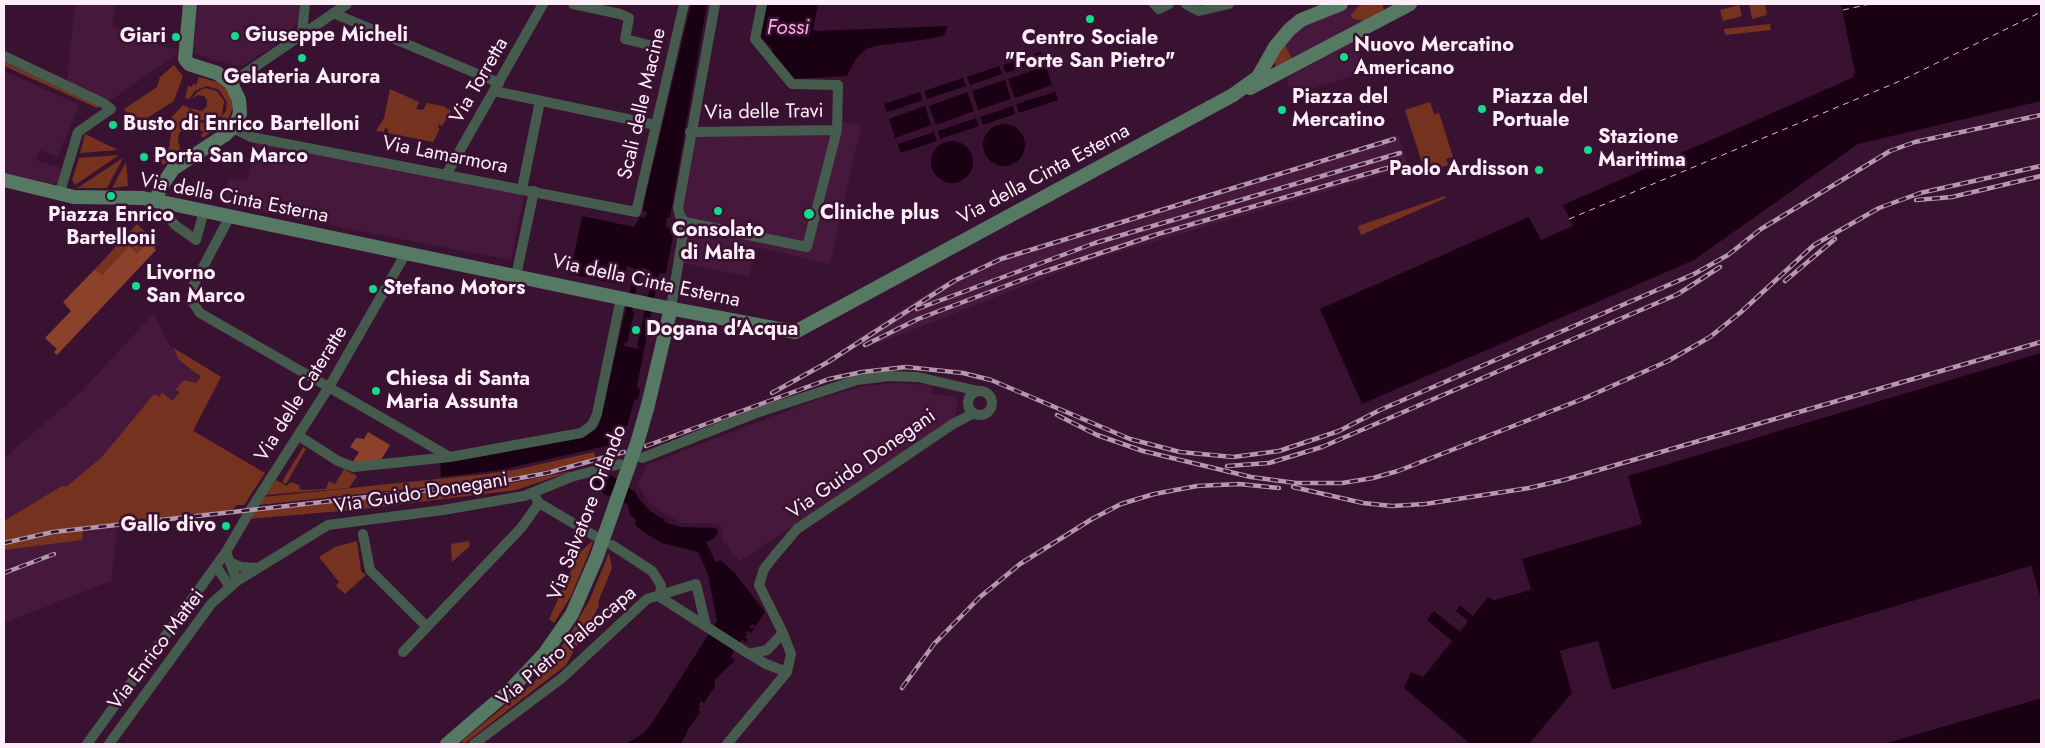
<!DOCTYPE html>
<html>
<head>
<meta charset="utf-8">
<style>
	body { margin:0 }
	#map { position:relative; width:2045px; height:748px; overflow:hidden; background:#3a1231; font-family:Jost,sans-serif }
	canvas { display:block }
	.frame { position:absolute; inset:0; border:5px solid #feeef9; pointer-events:none }
</style>
</head>
<body>
<div id="map">
<canvas width="2045" height="748"></canvas>
<div class="frame"></div>
</div>
<script>
const ctx = document.querySelector('canvas').getContext('2d');
ctx.lineJoin = 'round';
function fillPath(path, color) { ctx.fillStyle = color; ctx.fill(path, 'evenodd'); }
const shape = rows => new Path2D(rows.map(r => 'M' + r).join(''));
function strokePath(path, color, width, dash) { ctx.strokeStyle = color; ctx.lineWidth = width; ctx.lineCap = dash ? 'butt' : 'round'; ctx.setLineDash(dash || []); ctx.stroke(path); }
function write(font, color, halo, rows, align = 'center') {
  ctx.font = font + ' Jost,sans-serif'; ctx.lineWidth = 5; ctx.setLineDash([]); ctx.textBaseline = 'middle'; ctx.strokeStyle = halo; ctx.fillStyle = color; for (const [text, x, y, turn = 0] of rows) {
    ctx.save(); ctx.translate(x, y); ctx.rotate((+turn || 0) * Math.PI / 180); ctx.textAlign = isNaN(turn) ? turn : align; if (halo) ctx.strokeText(text, 0, 0); ctx.fillText(text, 0, 0); ctx.restore();
  }
}
fillPath(shape([
	[75,4,115,4,112,26,161,46,178,49,176,55,108,102,67,81],
	[198,4,300,4,298,22,275,45,240,67,192,53],
	[1361,5,1369,20,1294,61,1284,42,1304,24,1341,10],
	[1355,41,1367,72,1294,94,1285,79],
	[4,71,80,105,57,157,40,150,35,160,61,168,57,183,46,185,4,173],
	[842,121,861,126,830,264,757,247,749,277,683,263,688,237,694,227,682,212,695,131,834,131,826,187],
	[1399,135,1408,167,1085,262,864,349,858,338,936,287,999,256],
	[255,141,525,191,511,260,223,205,229,178,247,181],
	[154,313,169,345,221,377,193,430,265,473,244,505,237,505,228,513,117,528,111,581,4,623,4,458,82,391],
	[896,383,932,385,931,394,958,397,955,418,740,561,721,539,723,530,718,523,681,523,650,504,638,485,646,465,821,398,864,386]
]), '#46183c');
fillPath(shape([
	[1367,4,1382,4,1384,10,1364,21,1352,18,1351,15,1359,6],
	[1749,4,1765,4,1767,15,1752,19],
	[1739,5,1742,16,1723,21,1720,10],
	[1770,24,1771,30,1725,35,1724,29],
	[1284,43,1293,60,1276,67,1274,61],
	[4,62,100,106,97,108,4,66],
	[174,65,183,76,174,101,144,120,130,117,124,109,157,87,160,77],
	[199,77,217,82,226,88,233,101,233,108,228,119,224,123,220,118,226,111,227,102,218,89,206,86,195,91,189,99,185,98,188,86,192,87,193,84,196,85],
	[205,88,217,91,224,101,222,115,211,122,197,119,190,108,202,111,207,106,207,100,204,96,198,95,192,99,197,92],
	[390,89,419,102,416,109,423,110,427,103,443,106,451,111,442,126,439,124,438,128,440,129,433,142,388,133,388,129,385,128,384,132,376,131,384,118],
	[1430,102,1434,114,1439,113,1453,157,1446,159,1448,165,1425,172,1405,110],
	[183,105,188,107,195,120,203,123,214,123,217,127,203,138,201,135,204,132,191,126,185,128,179,133,178,140,181,152,163,165,160,160,169,148,171,134,167,122],
	[85,134,118,150,80,153],
	[119,155,75,185,72,180,79,158],
	[123,158,107,188,77,188],
	[126,162,128,186,112,188],
	[1445,196,1446,198,1361,235,1358,226],
	[137,224,152,238,137,253,129,246,102,275,95,269],
	[174,348,221,377,193,431,265,473,244,505,237,505,228,513,83,531,82,540,4,550,4,521,62,486,66,487,102,457,154,394,159,397,162,392,172,401,180,392,175,390,184,380,196,383,201,377,178,359],
	[303,447,306,449,286,484,282,482],
	[594,452,595,458,588,461,515,477,259,505,263,497,486,474,519,469],
	[344,469,357,476,349,488,265,495,276,480,287,486,290,482,299,485,300,490,326,489,329,481,335,484],
	[572,471,516,490,364,509,248,519,254,511,501,485],
	[357,541,361,571,366,575,345,594,336,586,339,582,319,557,335,547],
	[469,541,470,546,452,562,451,544],
	[591,542,593,542,584,565,571,596,554,623,549,619,579,553],
	[609,553,612,568,598,602,599,606,566,665,464,744,462,741,533,683,544,670,571,633,590,599]
]), '#75321e');
fillPath(shape([
	[152,238,158,244,154,248,156,250,57,355,54,352,57,349,45,338,71,311,63,302,95,269,102,275,129,246,137,253],
	[368,432,390,445,381,460,352,463,359,452,350,447,356,438,364,439]
]), '#8c412a');
fillPath(shape([
	[691,4,707,4,670,217,667,218,666,226,674,231,666,273,659,274,637,386,640,391,638,398,634,401,627,426,615,444,500,470,441,477,440,461,478,457,584,437,595,430,599,425,635,269,627,266,623,285,570,274,582,216,634,227,640,217,645,218,647,212,643,211,644,202],
	[646,268,653,273,637,345,639,346,638,349,624,346,625,342,627,343,634,313,632,309,641,269],
	[765,4,818,4,813,29,815,31,948,26,944,35,935,38,875,46,866,49,856,59,847,76,792,79,770,52,773,50,759,35],
	[1841,4,2041,4,2041,101,1858,144,1694,260,1362,404,1320,309,1529,217,1541,240,1573,226,1563,205,1852,78,1855,73],
	[1041,52,1044,60,1006,73,1003,65],
	[999,66,1002,74,970,85,967,77],
	[1046,66,1052,85,1015,98,1008,79],
	[963,78,966,86,927,99,924,91],
	[1005,80,1011,99,978,110,972,91],
	[920,92,923,100,887,112,884,104],
	[967,92,974,111,936,125,929,106],
	[1055,92,1058,100,1019,113,1016,104],
	[925,106,931,125,895,138,889,119],
	[1013,106,1015,114,983,125,980,117],
	[976,118,979,126,940,139,938,131],
	'983 145a21 21 0 1 1 42 0a21 21 0 1 1-42 0Z',
	[934,132,937,141,900,153,898,144],
	'931 162a21 21 0 1 1 42 0a21 21 0 1 1-42 0Z',
	[2041,353,2041,599,2031,566,1612,690,1598,641,1560,651,1572,693,1529,744,1467,744,1468,742,1404,688,1411,672,1423,677,1452,641,1427,620,1434,611,1460,632,1468,621,1456,611,1460,605,1473,616,1488,597,1494,600,1531,590,1522,559,1642,524,1628,476],
	[610,474,633,491,634,489,639,499,650,511,665,520,664,522,681,527,715,528,718,531,715,538,706,542,716,563,720,560,734,572,765,612,756,626,752,624,749,628,755,628,751,633,748,631,745,633,748,633,745,637,748,639,746,643,742,639,733,652,731,658,735,660,715,680,715,686,704,703,701,701,699,704,700,706,698,710,701,712,690,726,681,744,626,744,644,733,652,723,717,621,708,574,698,552,662,543,643,532,635,525,636,520,630,515,628,505,612,494,608,496,593,487,590,478],
	[2041,698,2041,744,1884,744]
]), '#190013');
fillPath(shape([
	[2031,566,2041,602,2030,569,1612,692,1610,690,1597,644,1563,653,1574,694,1533,744,1529,744,1572,693,1560,651,1598,641,1612,690],
	[2041,695,2041,698,1882,744,1883,742]
]), '#3a1231');
strokePath(shape([
	[1843,10,1870,4],
	[1569,219,1900,81,2041,12]
]), '#f8ade2', 1, [6, 5]);
strokePath(shape([
	[573,4,620,14,629,18,625,39,653,46],
	[1154,4,1159,9,1169,4],
	[1186,4,1199,11,1229,4],
	[333,13,499,83],
	[302,33,305,4],
	[4,56,103,103,111,109,78,132,59,195],
	[231,83,347,4],
	[494,91,656,125],
	[233,128,251,137,636,212,684,4],
	[690,132,837,130],
	[446,175,543,4],
	[522,189,540,101],
	[156,201,175,225,196,240,204,211],
	[230,216,192,288,192,301,200,313,450,457],
	[685,222,807,247,837,130,838,85,792,84,755,39,762,4],
	[516,276,534,191],
	[671,308,685,222,680,216,678,208,715,4],
	'968 403a12 12 0 1 1 24 0a12 12 0 1 1-24 0Z',
	[299,436,338,461,354,467,450,457,581,433,592,425,597,414,621,298],
	[642,458,756,413,857,380,889,376,918,377,978,391],
	[536,498,539,503,595,536],
	[363,534,370,570,427,627],
	[612,545,652,571,661,585,660,597],
	[226,552,237,581],
	[230,562,241,567,258,568],
	[216,566,230,587],
	[660,597,749,654,767,650,783,633],
	[403,652,521,528,539,503],
	[749,654,766,664,787,672],
	[87,744,226,552,251,509,329,387,406,253],
	[109,744,211,604,237,581,328,525,443,510,524,496,571,477,620,464],
	[474,744,562,678,647,599,696,584,706,626],
	[727,744,787,672,791,654,783,633,759,585,764,569,775,555,797,529,953,424,974,413]
]), '#455b4d', 10);
strokePath(shape([
	[1250,88,1410,4],
	[4,180,74,197,143,198,658,306,795,332,1233,95,1258,77,1275,47,1289,30,1301,20,1341,4],
	[156,201,160,188,173,169,225,135,236,124,240,113,239,100,231,83,217,73,189,64,185,59,190,4],
	[638,440,648,405,671,308],
	[447,744,511,689,545,653,572,614,596,559]
]), '#567964', 14);
const rail = shape([
	[1916,200,1952,197,2041,176],
	[1785,281,1835,239],
	[917,309,1095,243,1400,153],
	[865,345,918,319,1040,273,1158,234,1401,164],
	[772,393,828,362,954,281,1001,259,1394,139],
	[1057,415,1097,435,1143,451,1251,477,1296,483,1342,483,1373,478,1398,471,1585,398,1668,361,1710,337,1741,312,1814,245,1879,208,1920,193,2041,166],
	[646,446,829,379,862,372,906,367,963,373,991,380,1130,439,1180,452,1233,457,1279,451,1339,431,1380,410,1694,274,1728,255,1761,229,1890,151,1915,142,2041,115],
	[1227,466,1269,463,1322,447,1678,294,1720,267],
	[1293,487,1363,503,1392,506,1425,504,1529,488,1564,480,2041,342],
	[4,543,53,532,493,483,547,473,624,452],
	[4,573,54,554],
	[902,688,934,644,980,597,1020,564,1092,519,1121,504,1154,494,1197,486,1239,484,1279,488]
]);
strokePath(rail, '#b299ac', 4.5);
strokePath(rail, '#3a1231', 2.5, [8]);
strokePath(shape([
	[596,559,638,440]
]), '#567964', 14);
for (const [x, y, r, color] of [
	[1090,19,5,"#13d98a"],
	[235,36,5,"#13d98a"],
	[176,37,5,"#13d98a"],
	[1344,57,5,"#13d98a"],
	[302,58,5,"#13d98a"],
	[1482,109,5,"#13d98a"],
	[1282,110,5,"#13d98a"],
	[113,125,5,"#13d98a"],
	[1588,150,5,"#13d98a"],
	[144,157,5,"#13d98a"],
	[1539,170,5,"#13d98a"],
	[111,196,5,"#13d98a"],
	[718,211,5,"#13d98a"],
	[809,214,6,"#13d98a"],
	[136,286,5,"#13d98a"],
	[373,289,5,"#13d98a"],
	[636,330,5,"#13d98a"],
	[376,391,5,"#13d98a"],
	[226,526,5,"#13d98a"]
]) { const dot = new Path2D(); dot.arc(x, y, r, 0, 2 * Math.PI); ctx.fillStyle = color; ctx.fill(dot); strokePath(dot, '#3a1231', 2); }
write('bold 20px', '#feeef9', '#3a1231', [
	["Giuseppe Micheli",245,36],
	["Giari",166,37,"right"],
	["Centro Sociale",1090,39,"center"],
	["\"Forte San Pietro\"",1090,62,"center"],
	["Nuovo Mercatino",1354,46],
	["Americano",1354,69],
	["Gelateria Aurora",302,78,"center"],
	["Piazza del",1292,98],
	["Mercatino",1292,121],
	["Piazza del",1492,98],
	["Portuale",1492,121],
	["Busto di Enrico Bartelloni",123,125],
	["Stazione",1598,138],
	["Marittima",1598,161],
	["Porta San Marco",154,157],
	["Paolo Ardisson",1529,170,"right"],
	["Cliniche plus",820,214],
	["Piazza Enrico",111,216,"center"],
	["Bartelloni",111,239,"center"],
	["Consolato",718,231,"center"],
	["di Malta",718,254,"center"],
	["Livorno",146,274],
	["San Marco",146,297],
	["Stefano Motors",383,289],
	["Dogana d'Acqua",646,330],
	["Chiesa di Santa",386,380],
	["Maria Assunta",386,403],
	["Gallo divo",216,526,"right"]
], 'left');
write('20px', '#feeef9', '#3a1231', [
	["Via Torretta",480,81,-60],
	["Scali delle Macine",643,104,-77],
	["Via delle Travi",764,113,-1],
	["Via Lamarmora",445,156,11],
	["Via della Cinta Esterna",1044,175,-28],
	["Via della Cinta Esterna",234,199,11],
	["Via della Cinta Esterna",646,282,12],
	["Via delle Cateratte",302,394,-58],
	["Via Guido Donegani",862,465,-35],
	["Via Guido Donegani",421,494,-9],
	["Via Salvatore Orlando",588,513,-69],
	["Via Pietro Paleocapa",567,647,-40],
	["Via Enrico Mattei",157,650,-53]
]);
write('italic 21px', '#f8ade2', '#3a1231', [
	["Fossi",788,29]
]);
</script>
</body>
</html>
